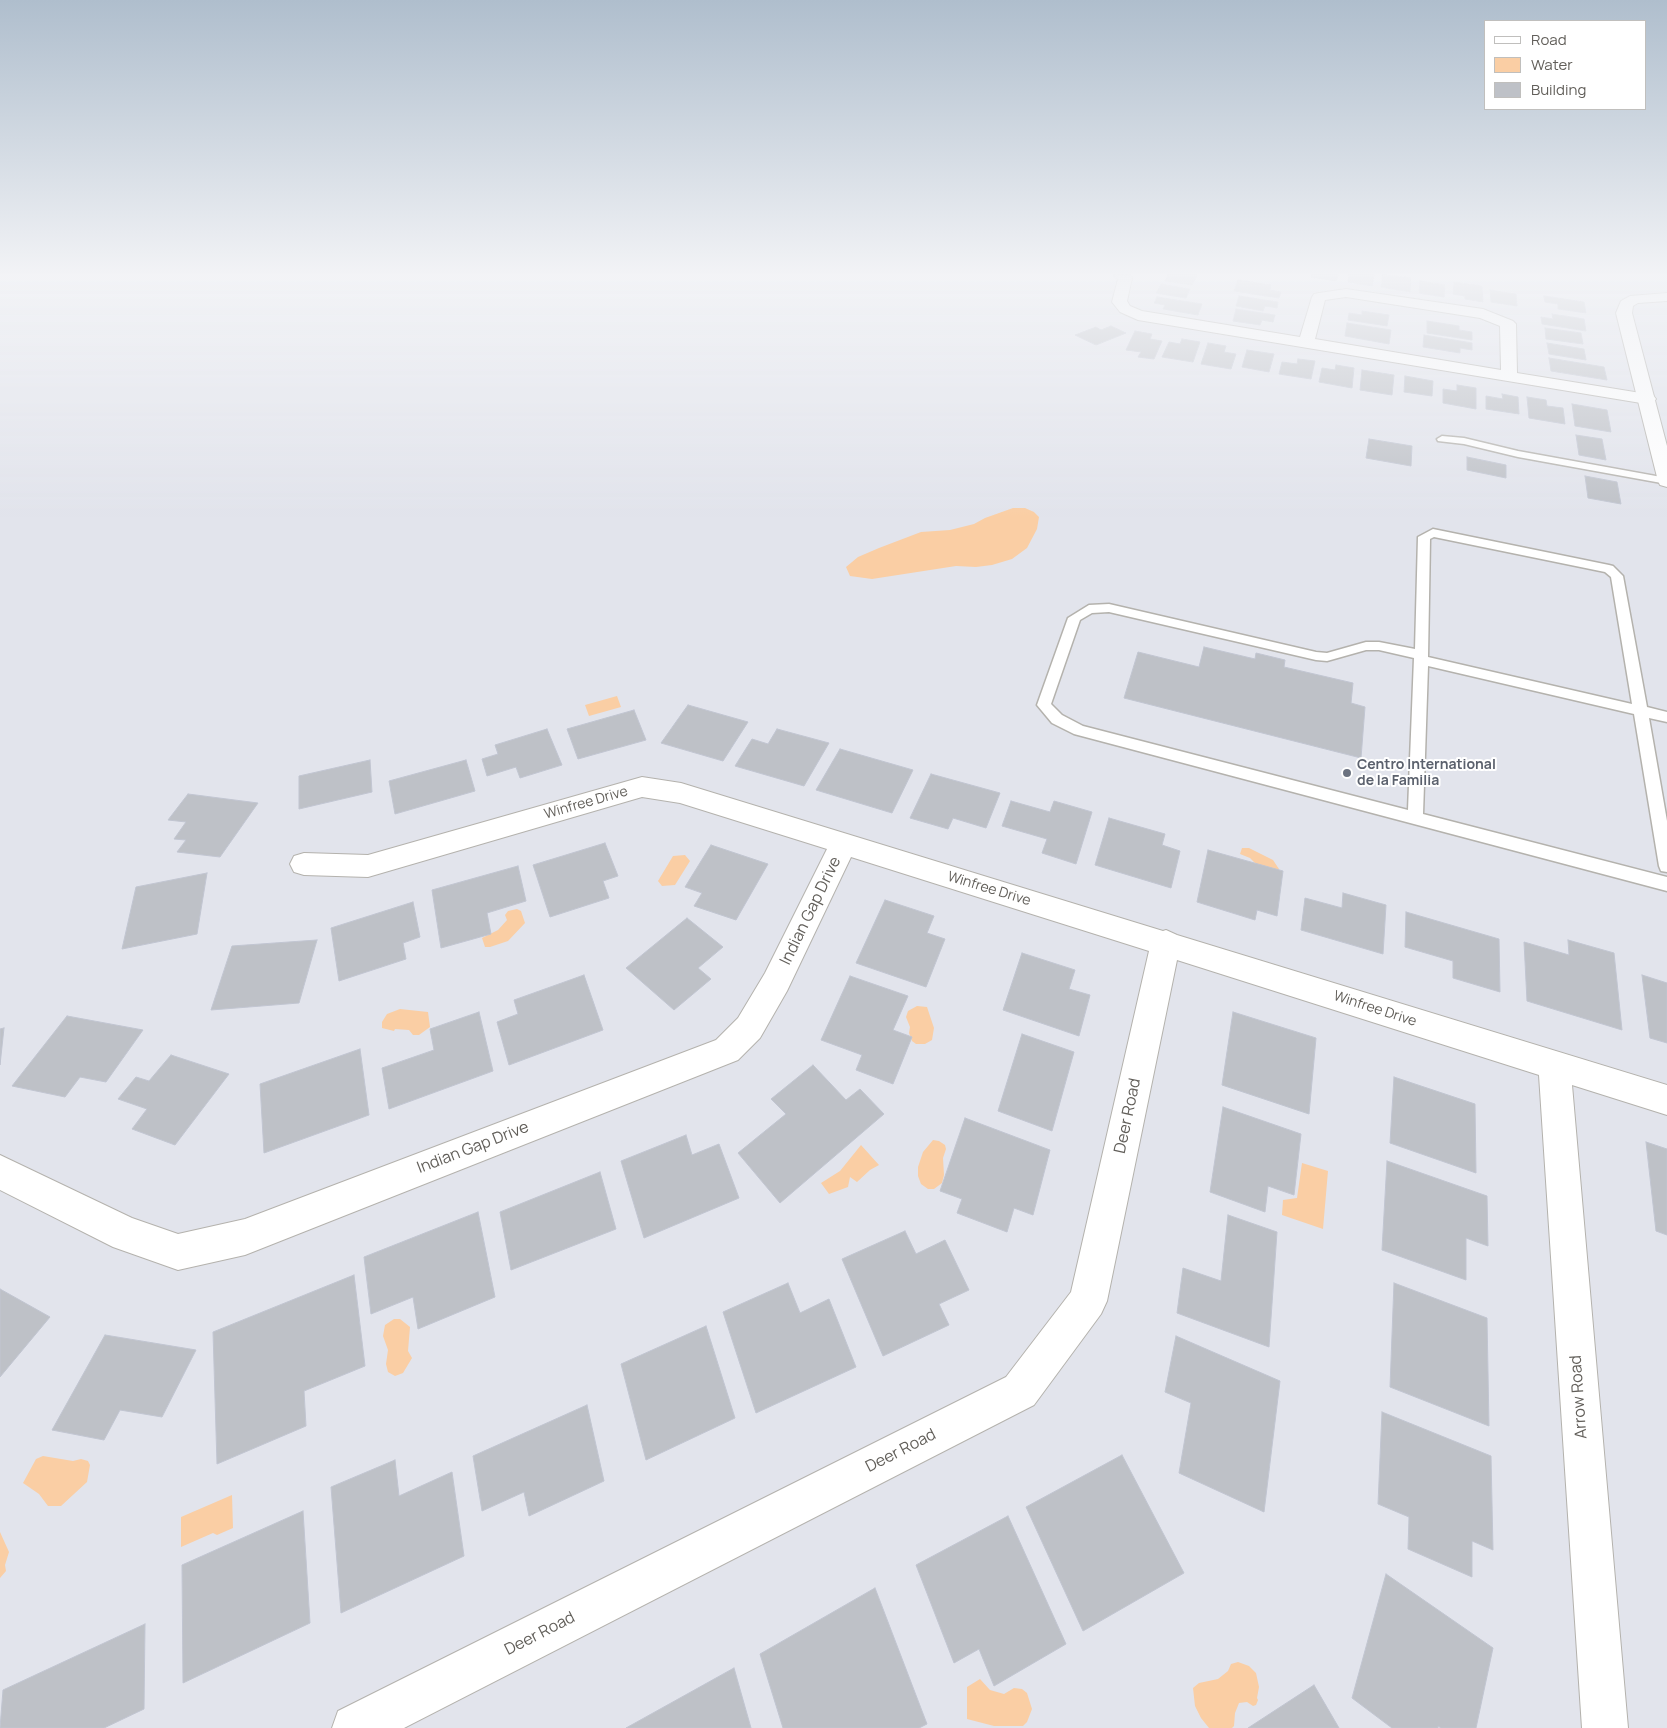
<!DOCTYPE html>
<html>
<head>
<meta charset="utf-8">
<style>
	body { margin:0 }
	#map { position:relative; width:1667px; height:1728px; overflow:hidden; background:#e2e4ec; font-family:Manrope,sans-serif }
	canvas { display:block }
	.legend { position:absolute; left:1484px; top:20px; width:162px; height:90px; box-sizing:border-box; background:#fff; border:1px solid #c0bfbd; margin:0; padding:6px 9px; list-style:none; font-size:15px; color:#625f5a }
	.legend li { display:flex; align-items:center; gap:10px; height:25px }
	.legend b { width:25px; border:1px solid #c0bfbd }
</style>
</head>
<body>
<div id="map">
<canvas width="1667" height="1728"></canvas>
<ul class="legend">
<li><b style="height:6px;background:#fff"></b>Road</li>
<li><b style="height:14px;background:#facea4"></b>Water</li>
<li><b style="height:14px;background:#bec1c7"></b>Building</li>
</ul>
</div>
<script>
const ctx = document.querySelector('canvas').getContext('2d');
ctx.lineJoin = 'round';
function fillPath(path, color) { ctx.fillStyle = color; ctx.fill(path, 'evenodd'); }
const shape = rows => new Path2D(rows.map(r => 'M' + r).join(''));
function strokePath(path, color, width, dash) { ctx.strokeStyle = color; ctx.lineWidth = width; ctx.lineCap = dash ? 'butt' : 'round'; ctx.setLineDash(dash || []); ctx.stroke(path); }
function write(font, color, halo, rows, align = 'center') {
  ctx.font = font + ' Manrope,sans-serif'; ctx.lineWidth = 4; ctx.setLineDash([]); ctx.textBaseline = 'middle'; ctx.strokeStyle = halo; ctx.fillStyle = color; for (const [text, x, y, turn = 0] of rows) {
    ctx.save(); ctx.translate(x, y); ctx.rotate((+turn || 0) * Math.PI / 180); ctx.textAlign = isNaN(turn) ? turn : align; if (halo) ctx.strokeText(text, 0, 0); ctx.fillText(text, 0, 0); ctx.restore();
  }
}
fillPath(shape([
	[1013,508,1025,508,1034,512,1039,517,1037,529,1027,548,1012,559,992,565,976,567,956,566,872,579,850,576,846,567,858,557,879,548,921,532,950,530,974,524,985,518],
	[617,696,621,707,589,716,585,705],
	[1242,848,1249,848,1273,860,1279,869,1276,872,1256,864,1250,858,1240,854],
	[685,855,690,861,675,885,662,886,658,881,673,856],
	[517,909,521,911,525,923,508,941,490,947,485,947,482,938,498,930,507,920,505,915,508,911],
	[917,1006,927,1007,934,1028,932,1040,925,1044,916,1044,912,1041,909,1033,910,1027,906,1017,908,1011],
	[400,1009,428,1012,430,1027,419,1035,413,1035,409,1030,395,1029,394,1031,382,1028,382,1022,387,1014],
	[933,1140,939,1141,945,1145,946,1149,943,1158,944,1175,942,1183,934,1189,928,1189,921,1184,918,1176,918,1167,923,1152],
	[861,1145,879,1165,870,1170,857,1182,850,1177,848,1187,829,1194,821,1183,840,1171],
	[1302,1163,1328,1171,1323,1229,1282,1215,1283,1200,1297,1198],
	[394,1319,400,1319,410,1327,408,1351,412,1358,403,1373,395,1376,388,1372,386,1364,388,1350,383,1336,385,1325],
	[43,1456,73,1461,81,1459,88,1461,90,1465,87,1482,61,1506,48,1506,39,1494,23,1483,36,1459],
	[232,1495,233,1528,217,1535,213,1533,181,1547,181,1517],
	[0,1532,9,1552,5,1565,6,1571,0,1578],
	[1238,1662,1249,1666,1256,1673,1259,1687,1257,1698,1258,1700,1256,1705,1253,1706,1247,1702,1239,1703,1235,1713,1234,1726,1232,1728,1209,1728,1201,1718,1195,1706,1193,1688,1199,1683,1218,1679,1228,1671,1231,1664],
	[980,1679,990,1690,1004,1694,1014,1688,1022,1689,1027,1693,1032,1709,1027,1722,1023,1726,994,1726,967,1719,967,1687]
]), '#facea4');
const building = shape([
	[1168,275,1197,275,1192,285,1165,281,1168,275],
	[1312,275,1338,275,1336,281,1311,277,1312,275],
	[1349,275,1374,275,1372,286,1348,282,1349,275],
	[1383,275,1411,278,1410,292,1381,287,1383,275],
	[1238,280,1271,285,1270,290,1281,292,1279,298,1234,291,1238,280],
	[1420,281,1445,285,1444,297,1419,293,1420,281],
	[1454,282,1482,286,1483,302,1465,299,1465,296,1453,294,1454,282],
	[1161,284,1190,289,1186,298,1156,293,1161,284],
	[1490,290,1516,294,1517,306,1491,302,1490,290],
	[1239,296,1278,302,1277,308,1265,306,1263,311,1236,306,1239,296],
	[1544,296,1584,302,1586,313,1558,309,1558,304,1545,302,1544,296],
	[1157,297,1202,304,1198,315,1163,309,1165,305,1154,303,1157,297],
	[1236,309,1275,315,1273,322,1262,320,1260,325,1233,321,1236,309],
	[1362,311,1389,315,1387,326,1348,320,1349,313,1362,315,1362,311],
	[1552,314,1584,319,1586,331,1542,324,1541,317,1553,319,1552,314],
	[1427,321,1459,326,1459,330,1472,332,1472,340,1427,333,1427,321],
	[1347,323,1391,330,1389,344,1345,336,1347,323],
	[1111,326,1126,333,1096,345,1075,335,1096,327,1101,330,1111,326],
	[1545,328,1581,333,1583,344,1546,339,1545,328],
	[1135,331,1152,334,1150,339,1162,341,1154,359,1138,357,1141,352,1126,350,1135,331],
	[1424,335,1472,343,1472,350,1460,348,1460,353,1423,347,1424,335],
	[1182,339,1200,342,1193,362,1162,357,1169,342,1180,344,1182,339],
	[1208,343,1226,346,1224,352,1236,354,1231,369,1201,364,1208,343],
	[1547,343,1584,349,1586,360,1549,354,1547,343],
	[1247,350,1274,354,1269,372,1242,367,1247,350],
	[1549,358,1604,367,1607,380,1551,371,1549,358],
	[1298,359,1315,361,1311,379,1279,374,1282,362,1297,364,1298,359],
	[1336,365,1354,368,1352,388,1319,382,1322,368,1335,370,1336,365],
	[1362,370,1394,375,1392,395,1360,390,1362,370],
	[1405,376,1433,381,1432,396,1404,392,1405,376],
	[1457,385,1476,388,1476,409,1443,403,1443,389,1457,391,1457,385],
	[1502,394,1518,397,1519,414,1486,409,1486,396,1503,399,1502,394],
	[1527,397,1546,400,1547,406,1563,408,1565,424,1529,418,1527,397],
	[1572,404,1607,410,1611,432,1575,426,1572,404],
	[1576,435,1602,439,1606,460,1579,455,1576,435],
	[1369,439,1412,446,1411,466,1366,458,1369,439],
	[1467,457,1506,465,1506,478,1467,470,1467,457],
	[1585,476,1617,482,1621,504,1588,498,1585,476],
	[1204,647,1255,659,1256,653,1285,660,1284,667,1353,683,1351,703,1365,707,1361,758,1124,698,1138,652,1199,667,1204,647],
	[688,705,748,722,723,761,661,743,688,705],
	[634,710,646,740,578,759,567,729,634,710],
	[547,729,562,765,520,778,516,767,487,776,482,759,498,754,495,745,547,729],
	[777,729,829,743,804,786,735,766,752,739,768,744,777,729],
	[840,749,913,770,892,813,816,790,840,749],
	[370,760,372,792,299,809,299,776,370,760],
	[466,760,475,791,395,814,389,781,466,760],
	[931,774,1000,793,986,828,953,818,948,829,910,818,931,774],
	[188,794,258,803,220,857,177,852,186,840,174,839,186,822,168,820,188,794],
	[1011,801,1050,812,1054,801,1092,812,1076,864,1042,853,1047,839,1002,826,1011,801],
	[1109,818,1165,834,1162,845,1180,851,1171,888,1095,865,1109,818],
	[605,843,618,876,603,881,609,898,550,917,533,865,605,843],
	[711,845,768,864,736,920,694,906,702,893,685,887,711,845],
	[1208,850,1283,871,1277,916,1257,910,1255,920,1197,902,1208,850],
	[518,866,526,901,487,913,491,934,441,948,432,890,518,866],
	[207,873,197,934,122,949,136,887,207,873],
	[1343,893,1386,905,1383,954,1301,930,1305,898,1342,908,1343,893],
	[885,900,934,916,927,933,945,939,926,987,856,963,885,900],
	[413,902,420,937,403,943,406,959,339,981,331,928,413,902],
	[1406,912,1499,939,1500,992,1453,978,1453,961,1405,947,1406,912],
	[687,918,723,947,698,968,711,979,674,1010,626,968,687,918],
	[317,940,299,1003,211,1010,232,946,317,940],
	[1568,940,1614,953,1622,1030,1527,1001,1524,942,1569,955,1568,940],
	[1022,953,1075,970,1069,989,1090,995,1079,1036,1003,1010,1022,953],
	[584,975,603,1030,509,1065,497,1022,518,1014,514,1000,584,975],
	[1642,975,1667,983,1667,1043,1650,1038,1642,975],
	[850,976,908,996,893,1030,912,1037,893,1084,856,1070,862,1055,821,1040,850,976],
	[479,1012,493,1071,389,1109,382,1068,434,1050,430,1029,479,1012],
	[1233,1012,1316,1038,1309,1114,1222,1085,1233,1012],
	[67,1016,143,1030,106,1082,80,1077,65,1097,12,1086,67,1016],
	[4,1028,0,1065,0,1029,4,1028],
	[1022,1034,1074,1052,1052,1131,998,1111,1022,1034],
	[360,1049,369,1115,264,1153,260,1084,360,1049],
	[171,1055,229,1074,175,1145,132,1129,147,1109,118,1099,136,1077,149,1081,171,1055],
	[813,1065,846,1100,860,1089,884,1114,780,1203,738,1153,786,1114,771,1099,813,1065],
	[1394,1077,1475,1104,1476,1173,1390,1143,1394,1077],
	[1223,1107,1301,1134,1294,1195,1268,1186,1265,1212,1210,1192,1223,1107],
	[965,1118,1050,1150,1033,1215,1014,1208,1007,1232,957,1213,962,1199,940,1191,965,1118],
	[686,1135,692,1155,719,1144,739,1198,644,1238,621,1161,686,1135],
	[1646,1142,1667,1149,1667,1235,1656,1231,1646,1142],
	[1387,1161,1487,1196,1488,1246,1466,1238,1466,1280,1382,1250,1387,1161],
	[600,1172,616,1229,511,1270,500,1212,600,1172],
	[478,1212,495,1297,418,1329,413,1297,371,1314,364,1257,478,1212],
	[1228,1215,1277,1232,1269,1347,1177,1313,1183,1268,1221,1281,1228,1215],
	[905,1231,916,1254,945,1240,969,1290,939,1304,949,1325,883,1356,842,1259,905,1231],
	[354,1275,365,1366,304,1391,306,1426,217,1464,213,1332,354,1275],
	[788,1283,800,1313,829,1299,856,1367,756,1413,723,1312,788,1283],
	[1394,1283,1487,1318,1489,1426,1390,1387,1394,1283],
	[0,1289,50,1317,0,1377,0,1289],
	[706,1326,735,1418,646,1460,621,1364,706,1326],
	[105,1335,196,1350,162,1417,120,1410,104,1440,52,1430,105,1335],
	[1176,1336,1280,1381,1264,1512,1179,1473,1191,1403,1165,1392,1176,1336],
	[587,1405,604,1481,529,1516,524,1492,482,1511,473,1456,587,1405],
	[1382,1412,1491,1456,1493,1550,1472,1541,1472,1577,1408,1549,1409,1517,1378,1504,1382,1412],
	[1122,1455,1184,1573,1083,1631,1026,1507,1122,1455],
	[395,1460,399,1496,452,1472,464,1556,341,1613,331,1487,395,1460],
	[303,1511,310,1623,183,1683,182,1565,303,1511],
	[1008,1516,1066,1644,994,1686,979,1649,954,1663,916,1565,1008,1516],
	[1386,1574,1493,1648,1476,1728,1441,1728,1438,1726,1438,1728,1392,1728,1352,1698,1386,1574],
	[875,1588,927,1724,919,1728,783,1728,760,1654,875,1588],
	[145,1624,144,1709,104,1728,0,1728,3,1690,145,1624],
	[734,1668,751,1728,626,1728,734,1668],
	[1314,1685,1339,1728,1248,1728,1314,1685]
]);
fillPath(building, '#bec1c7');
strokePath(building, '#c1c5d1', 1);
const service = shape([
	[1442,436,1464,438,1518,451,1667,478,1667,484,1518,457,1464,444,1438,441,1437,439,1442,436],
	[1433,529,1609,565,1613,566,1623,576,1647,707,1667,712,1667,722,1649,718,1667,821,1667,872,1661,871,1659,866,1634,714,1428,666,1423,814,1667,877,1667,891,1074,734,1052,723,1037,705,1068,618,1089,605,1109,604,1316,652,1327,653,1366,642,1379,642,1415,649,1418,537,1433,529],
	[1434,537,1605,572,1611,577,1632,704,1428,657,1430,539,1434,537],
	[1109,612,1316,660,1327,661,1366,650,1379,650,1414,658,1408,810,1083,726,1062,715,1051,704,1080,620,1092,613,1109,612]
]);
const minor = shape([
	[1114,275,1130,275,1132,278,1127,301,1130,306,1142,311,1300,337,1312,297,1314,294,1319,293,1346,289,1483,309,1513,321,1516,324,1517,373,1647,394,1653,395,1656,399,1653,403,1647,404,1138,320,1120,312,1112,302,1118,279,1114,275],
	[1346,297,1480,318,1500,326,1501,370,1315,339,1325,300,1346,297],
	[642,777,681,783,1163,931,1166,930,1177,935,1667,1085,1667,1115,1572,1085,1628,1728,1582,1728,1539,1075,1177,960,1107,1301,1101,1314,1034,1405,404,1728,332,1728,338,1711,1006,1377,1071,1292,1149,951,851,857,787,991,760,1038,738,1060,245,1255,178,1270,113,1247,0,1190,0,1155,132,1218,178,1234,245,1219,716,1040,738,1018,765,973,827,849,680,803,642,797,368,877,304,875,294,872,290,864,294,856,304,853,368,855,642,777]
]);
const tertiary = shape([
	[1667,293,1667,301,1638,303,1633,306,1632,313,1667,446,1667,487,1660,485,1658,481,1616,313,1621,301,1630,296,1667,293]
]);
strokePath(service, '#b4b2ad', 3);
strokePath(minor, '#b4b2ad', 2);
strokePath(tertiary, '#b4b2ad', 2);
fillPath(service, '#fff');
fillPath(minor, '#fff');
fillPath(tertiary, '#fff');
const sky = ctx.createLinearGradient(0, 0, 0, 517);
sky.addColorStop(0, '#afbecd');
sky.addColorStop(0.53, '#f2f3f6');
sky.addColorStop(1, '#f2f3f600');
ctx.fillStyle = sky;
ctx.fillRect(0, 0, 1667, 517);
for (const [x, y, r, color] of [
	[1347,773,5,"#6b7280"]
]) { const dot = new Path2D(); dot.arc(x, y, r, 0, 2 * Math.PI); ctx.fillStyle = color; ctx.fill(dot); strokePath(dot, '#fff', 2); }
write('bold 14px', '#5b616d', '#fff', [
	["Centro International",1357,765],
	["de la Familia",1357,781]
], 'left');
write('14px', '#625f5a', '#fff', [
	["Winfree Drive",586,803,-16],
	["Winfree Drive",989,889,17],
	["Winfree Drive",1375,1009,18]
]);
write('16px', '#625f5a', '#fff', [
	["Indian Gap Drive",811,911,-64],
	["Deer Road",1128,1116,-78],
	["Indian Gap Drive",473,1148,-21],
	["Arrow Road",1579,1397,-94],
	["Deer Road",901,1451,-27],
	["Deer Road",540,1634,-27]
]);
</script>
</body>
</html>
